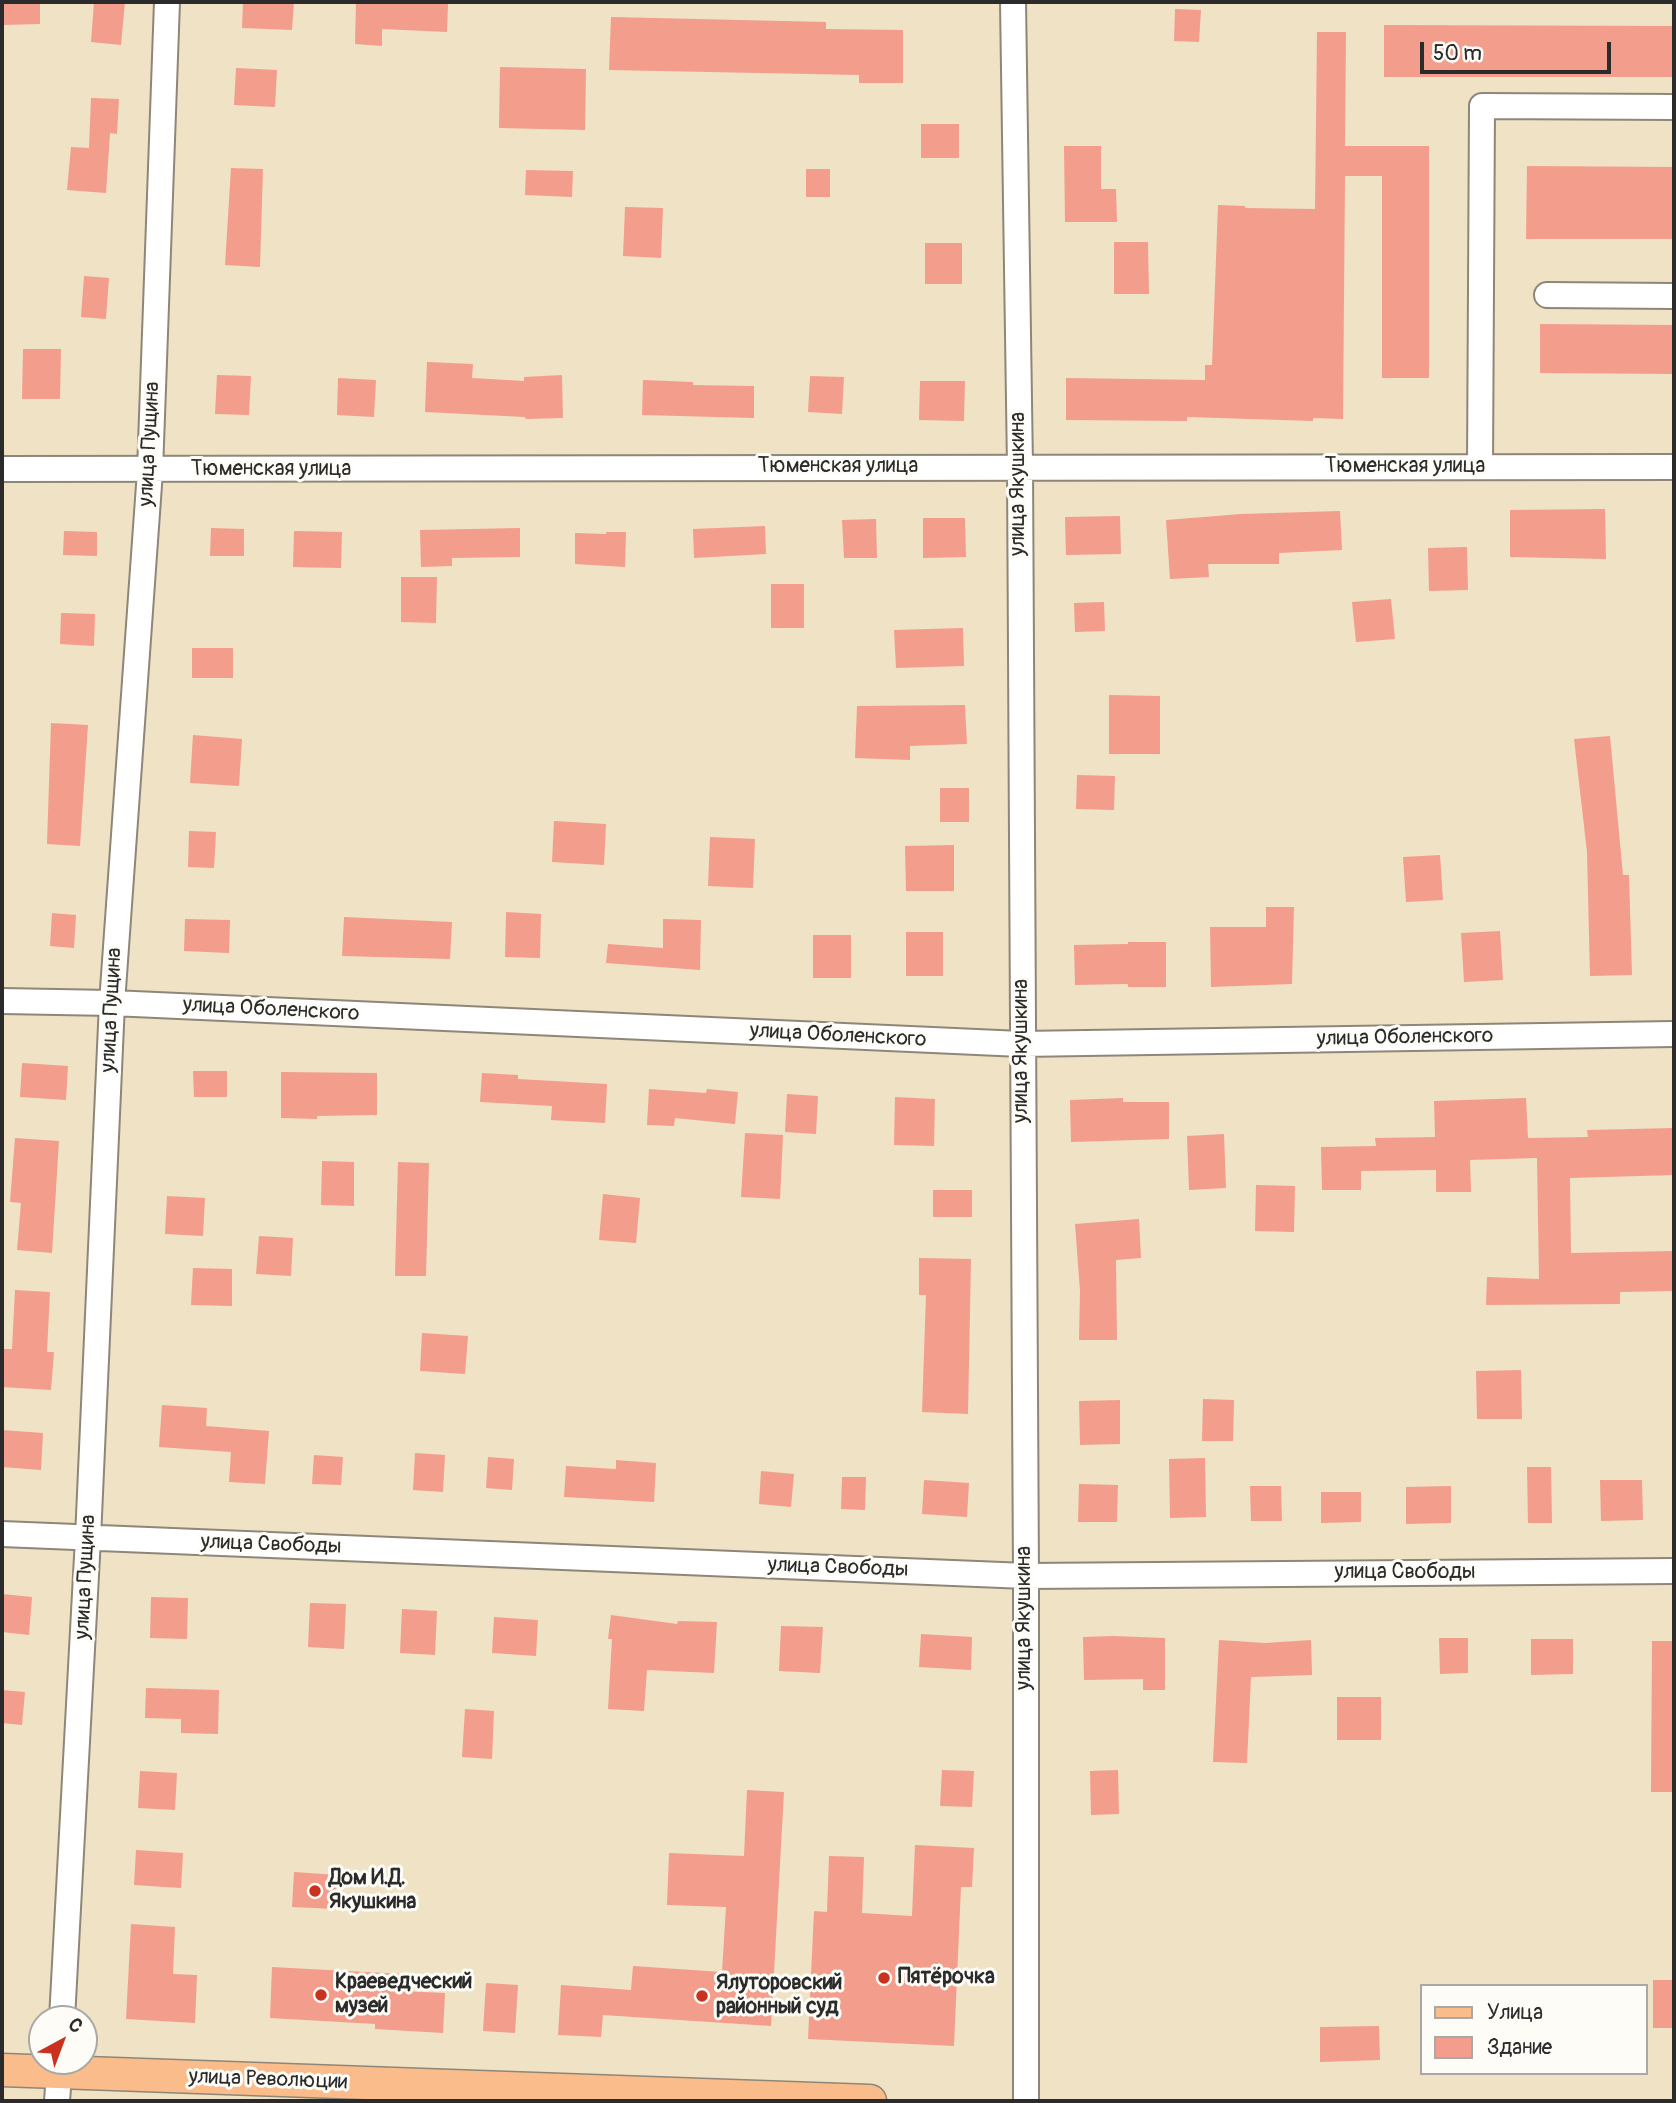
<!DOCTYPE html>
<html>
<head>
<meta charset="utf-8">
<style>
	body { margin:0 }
	#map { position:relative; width:1676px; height:2103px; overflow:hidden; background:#f0e2c4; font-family:Pangolin,sans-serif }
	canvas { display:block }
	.frame { position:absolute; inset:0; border:4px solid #2b2b2b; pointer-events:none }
	.legend { position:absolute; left:1420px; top:1984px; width:228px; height:91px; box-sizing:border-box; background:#fdfcf7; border:2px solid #a9a8a5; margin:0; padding:9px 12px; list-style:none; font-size:21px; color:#2b2b2b }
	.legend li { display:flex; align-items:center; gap:14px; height:35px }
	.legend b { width:35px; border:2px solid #a9a8a5 }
	.north { position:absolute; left:28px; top:2005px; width:70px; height:70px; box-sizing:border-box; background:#fdfcf7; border:2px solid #a9a8a5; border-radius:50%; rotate:41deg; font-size:19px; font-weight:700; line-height:28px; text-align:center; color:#2b2b2b }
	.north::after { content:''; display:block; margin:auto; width:24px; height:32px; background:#c8321e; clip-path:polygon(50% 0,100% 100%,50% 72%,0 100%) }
	.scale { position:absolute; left:1420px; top:42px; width:191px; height:32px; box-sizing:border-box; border:4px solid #2b2b2b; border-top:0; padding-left:9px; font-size:21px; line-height:24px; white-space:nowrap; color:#2b2b2b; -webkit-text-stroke:5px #fdfcf7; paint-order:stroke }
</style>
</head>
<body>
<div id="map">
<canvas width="1676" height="2103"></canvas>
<div class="frame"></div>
<ul class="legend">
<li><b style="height:9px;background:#f9bc8a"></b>Улица</li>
<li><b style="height:19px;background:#f39d8c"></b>Здание</li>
</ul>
<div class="north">С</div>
<div class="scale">50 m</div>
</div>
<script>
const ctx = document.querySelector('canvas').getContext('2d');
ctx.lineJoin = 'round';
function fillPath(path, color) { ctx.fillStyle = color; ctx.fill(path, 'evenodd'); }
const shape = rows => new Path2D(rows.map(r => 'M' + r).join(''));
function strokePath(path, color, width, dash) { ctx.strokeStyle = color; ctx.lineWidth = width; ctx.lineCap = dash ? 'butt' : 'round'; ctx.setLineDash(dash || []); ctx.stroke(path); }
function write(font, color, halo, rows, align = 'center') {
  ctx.font = font + ' Pangolin,sans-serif'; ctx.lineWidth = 6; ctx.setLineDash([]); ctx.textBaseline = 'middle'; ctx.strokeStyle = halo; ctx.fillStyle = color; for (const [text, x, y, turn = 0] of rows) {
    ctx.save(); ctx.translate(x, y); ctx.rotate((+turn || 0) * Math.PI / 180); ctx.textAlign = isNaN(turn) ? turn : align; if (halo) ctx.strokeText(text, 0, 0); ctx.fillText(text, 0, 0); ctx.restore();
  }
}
fillPath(shape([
	[2,2,40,2,40,24,2,25],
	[94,2,125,2,121,45,91,42],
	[243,2,294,2,292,30,242,28],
	[356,2,448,4,447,32,382,29,382,46,355,44],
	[1175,9,1201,10,1199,42,1174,41],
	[611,17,826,22,826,29,903,30,903,83,859,83,859,75,609,70],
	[1384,25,1674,26,1674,77,1384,77],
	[1317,32,1346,32,1345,146,1429,146,1429,378,1382,378,1382,176,1345,176,1343,419,1313,418,1313,421,1187,417,1187,421,1066,420,1066,378,1205,380,1205,365,1212,365,1218,205,1245,206,1245,208,1315,209],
	[500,67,586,69,585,130,499,128],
	[236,68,277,70,275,107,234,105],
	[91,98,119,99,117,134,110,133,106,193,67,190,71,147,89,148],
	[921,124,959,124,959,158,921,158],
	[1064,146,1101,146,1101,189,1116,189,1117,222,1065,222],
	[1527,166,1674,167,1674,239,1526,239],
	[231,168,263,169,260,267,225,265],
	[806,169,830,169,830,197,806,197],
	[526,170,573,171,572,197,525,195],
	[625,207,663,208,661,258,623,256],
	[1114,242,1148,242,1149,294,1114,294],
	[925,243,962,243,962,284,925,284],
	[84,276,109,278,106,319,81,317],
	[1540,324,1674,325,1674,374,1540,373],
	[23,349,61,349,60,399,22,399],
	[427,362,473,364,472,378,524,381,524,377,562,375,563,418,526,419,525,417,425,412],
	[217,375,251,376,249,415,215,414],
	[810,376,844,377,842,414,808,412],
	[338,378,376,380,374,417,337,415],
	[643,380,693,382,693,385,754,386,754,418,642,415],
	[920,381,965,381,964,421,919,420],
	[1605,509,1606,559,1510,557,1510,510],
	[1340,511,1342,550,1279,553,1279,564,1208,564,1209,577,1170,579,1166,520,1241,514],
	[1120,516,1121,554,1066,555,1065,517],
	[923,518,965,518,966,557,923,558],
	[876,519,877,558,844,558,842,520],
	[765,526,766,554,694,558,693,529],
	[211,528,244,529,244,556,210,556],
	[520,528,520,557,452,558,452,566,421,567,420,530],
	[64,531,97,532,97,556,63,555],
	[294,531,342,532,341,568,293,567],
	[606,532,626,532,625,567,575,564,575,533,606,534],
	[1467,547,1468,590,1429,591,1428,548],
	[401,577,437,577,436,623,401,622],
	[771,584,804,584,804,628,771,628],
	[1391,599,1395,639,1356,642,1352,602],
	[1104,602,1105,631,1075,632,1074,603],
	[61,613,95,614,94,646,60,644],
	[963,628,964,666,896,668,894,630],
	[192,648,233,648,233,678,192,678],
	[1109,695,1160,696,1160,754,1109,754],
	[965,705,967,744,910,746,910,760,855,758,857,706],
	[51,723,88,725,80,846,47,844],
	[193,735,242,739,239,786,190,783],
	[1610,736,1623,875,1629,875,1632,975,1590,976,1587,852,1574,739],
	[1077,775,1115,776,1114,810,1076,809],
	[940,788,969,788,969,822,940,822],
	[554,821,606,824,604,865,552,862],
	[189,831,216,832,214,868,188,867],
	[710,837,755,839,753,888,708,886],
	[954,845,954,891,906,891,905,846],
	[1440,855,1443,900,1406,902,1403,857],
	[1266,907,1294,907,1292,984,1211,987,1210,927,1266,927],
	[506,912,541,914,540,958,505,957],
	[52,913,76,915,74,948,50,946],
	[344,917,452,922,450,959,342,956],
	[185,919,230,920,229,953,184,951],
	[663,919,701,920,700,970,606,963,608,944,663,948],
	[1500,931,1503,980,1464,982,1461,933],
	[906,932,943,932,943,976,906,976],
	[813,935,851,935,851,978,813,978],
	[1128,942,1166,942,1166,987,1128,987,1128,984,1075,985,1074,945,1128,944],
	[22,1063,68,1066,66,1100,20,1097],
	[193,1071,227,1071,227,1097,194,1097],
	[281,1072,377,1073,377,1115,317,1116,317,1119,281,1118],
	[482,1073,518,1075,518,1079,607,1084,605,1123,551,1120,552,1106,480,1102],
	[649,1089,706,1093,707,1089,738,1092,735,1124,675,1118,674,1126,647,1125],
	[787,1094,818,1096,816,1134,785,1132],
	[895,1097,935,1099,934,1146,894,1145],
	[1123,1098,1123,1102,1169,1102,1169,1139,1071,1142,1070,1100],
	[1526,1098,1528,1138,1588,1137,1587,1130,1674,1128,1674,1175,1570,1178,1571,1253,1674,1251,1674,1291,1620,1292,1620,1304,1486,1305,1487,1277,1539,1279,1537,1158,1470,1160,1471,1192,1436,1192,1436,1170,1361,1171,1361,1190,1322,1190,1321,1147,1376,1146,1375,1138,1435,1137,1434,1101],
	[745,1133,783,1135,780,1199,741,1197],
	[1224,1134,1226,1188,1189,1190,1187,1136],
	[15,1138,59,1141,52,1253,17,1250,21,1203,10,1202],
	[322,1161,354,1162,354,1206,321,1205],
	[398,1162,429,1163,426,1276,395,1276],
	[1256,1185,1295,1186,1294,1232,1255,1231],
	[933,1190,972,1190,972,1217,933,1217],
	[603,1194,640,1198,636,1243,599,1240],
	[167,1196,205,1198,203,1236,165,1234],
	[1139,1219,1141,1258,1116,1260,1117,1340,1079,1340,1080,1291,1075,1224],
	[259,1236,293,1238,291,1276,256,1274],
	[919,1258,971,1259,968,1414,922,1412,926,1295,919,1295],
	[193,1268,232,1269,232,1306,191,1305],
	[15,1290,50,1292,47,1352,54,1352,51,1390,2,1387,4,1349,12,1349],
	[422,1333,468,1336,465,1374,420,1371],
	[1521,1370,1522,1419,1477,1419,1476,1371],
	[1203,1399,1234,1400,1233,1441,1202,1441],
	[1120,1400,1120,1444,1080,1445,1079,1401],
	[162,1405,207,1408,206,1426,269,1431,265,1484,229,1482,231,1452,159,1447],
	[2,1430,43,1433,41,1470,2,1467],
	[415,1453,445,1455,443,1492,413,1490],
	[314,1455,343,1457,341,1485,312,1484],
	[488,1457,514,1459,512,1490,486,1488],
	[1205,1458,1206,1517,1170,1518,1169,1459],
	[616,1460,656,1463,654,1502,564,1497,566,1466,616,1469],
	[1527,1467,1551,1467,1552,1523,1528,1523],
	[761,1471,794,1474,791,1507,759,1504],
	[842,1477,866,1477,865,1510,841,1509],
	[924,1480,969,1483,967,1517,922,1514],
	[1600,1480,1642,1480,1643,1520,1601,1521],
	[1079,1484,1118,1485,1117,1522,1078,1522],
	[1250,1486,1281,1486,1282,1521,1251,1521],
	[1451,1486,1451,1523,1406,1524,1406,1487],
	[1321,1492,1361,1492,1361,1522,1321,1523],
	[2,1594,32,1597,29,1635,2,1632],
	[151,1597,188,1598,187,1639,150,1638],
	[310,1603,346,1604,344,1649,308,1647],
	[402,1609,437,1611,435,1655,400,1653],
	[611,1615,677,1624,678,1621,717,1622,714,1673,647,1670,644,1711,608,1709,612,1639,608,1639],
	[494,1617,538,1620,536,1656,492,1653],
	[781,1626,823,1627,820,1673,779,1671],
	[921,1634,972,1637,971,1670,919,1667],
	[1113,1636,1165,1638,1165,1690,1143,1690,1143,1679,1084,1680,1083,1637],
	[1439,1638,1468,1638,1468,1673,1440,1674],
	[1531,1639,1573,1639,1573,1674,1531,1675],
	[1219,1640,1265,1643,1311,1640,1312,1675,1251,1677,1247,1763,1213,1762],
	[1652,1641,1674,1641,1674,1792,1651,1792],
	[146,1688,219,1690,218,1734,181,1733,181,1719,145,1718],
	[2,1690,25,1692,22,1725,2,1723],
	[1337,1697,1381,1697,1381,1740,1337,1740],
	[465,1709,494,1711,492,1759,462,1757],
	[942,1770,974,1771,972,1807,940,1806],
	[1118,1770,1119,1814,1091,1815,1090,1771],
	[140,1771,177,1773,175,1810,138,1808],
	[747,1790,784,1792,771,2026,603,2015,601,2037,558,2035,561,1985,631,1990,633,1966,722,1972,726,1907,667,1905,669,1853,744,1856],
	[915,1845,974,1848,972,1887,961,1887,954,2046,808,2039,814,1911,827,1912,829,1856,864,1857,862,1913,912,1916],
	[136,1850,183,1853,181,1888,134,1885],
	[294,1872,337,1875,335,1909,292,1907],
	[131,1924,175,1927,173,1974,197,1975,195,2023,126,2019],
	[272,1967,403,1974,402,1991,445,1993,443,2033,375,2029,375,2024,270,2018],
	[1653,1980,1674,1980,1674,2028,1653,2028],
	[486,1983,518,1985,515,2033,483,2031],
	[1379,2026,1380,2060,1320,2062,1320,2027]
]), '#f39d8c');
const minor = shape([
	[1013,2,1020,467,1026,1576,1026,2101],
	[1547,295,1674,296],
	[1480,467,1482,106,1674,107],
	[2,469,1674,467],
	[2,1001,112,1003,1021,1044,1674,1034],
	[2,1534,1026,1576,1674,1571],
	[62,2019,88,1538,112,1003,150,471,167,2],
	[57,2101,60,2061]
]);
const major = shape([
	[2,2070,870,2101]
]);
strokePath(minor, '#8e8678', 28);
strokePath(major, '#8e8678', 35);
strokePath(minor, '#fff', 24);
strokePath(major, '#f9bc8a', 32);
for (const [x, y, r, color] of [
	[315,1891,7,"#c8321e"],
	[884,1978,7,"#c8321e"],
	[321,1995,7,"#c8321e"],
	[702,1996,7,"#c8321e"]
]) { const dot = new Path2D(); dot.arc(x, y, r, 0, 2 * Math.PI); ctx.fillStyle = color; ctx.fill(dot); strokePath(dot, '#fdfcf7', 2.5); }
write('21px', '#2b2b2b', '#fdfcf7', [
	["улица Пущина",150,444,-87],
	["Тюменская улица",838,467],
	["Тюменская улица",1405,467],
	["Тюменская улица",271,470],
	["улица Якушкина",1019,484,-90],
	["улица Пущина",112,1010,-87],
	["улица Оболенского",271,1010,3],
	["улица Оболенского",838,1036,3],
	["улица Оболенского",1405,1038,-1],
	["улица Якушкина",1022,1051,-90],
	["улица Свободы",271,1545,2],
	["улица Свободы",838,1568,2],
	["улица Свободы",1405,1573],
	["улица Пущина",86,1577,-87],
	["улица Якушкина",1025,1618,-90],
	["улица Революции",268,2080,2]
]);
write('bold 21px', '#2b2b2b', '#fdfcf7', [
	["Дом И.Д.",329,1879],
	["Якушкина",329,1903],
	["Пятёрочка",898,1978],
	["Краеведческий",335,1983],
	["музей",335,2007],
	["Ялуторовский",716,1984],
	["районный суд",716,2008]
], 'left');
</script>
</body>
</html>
